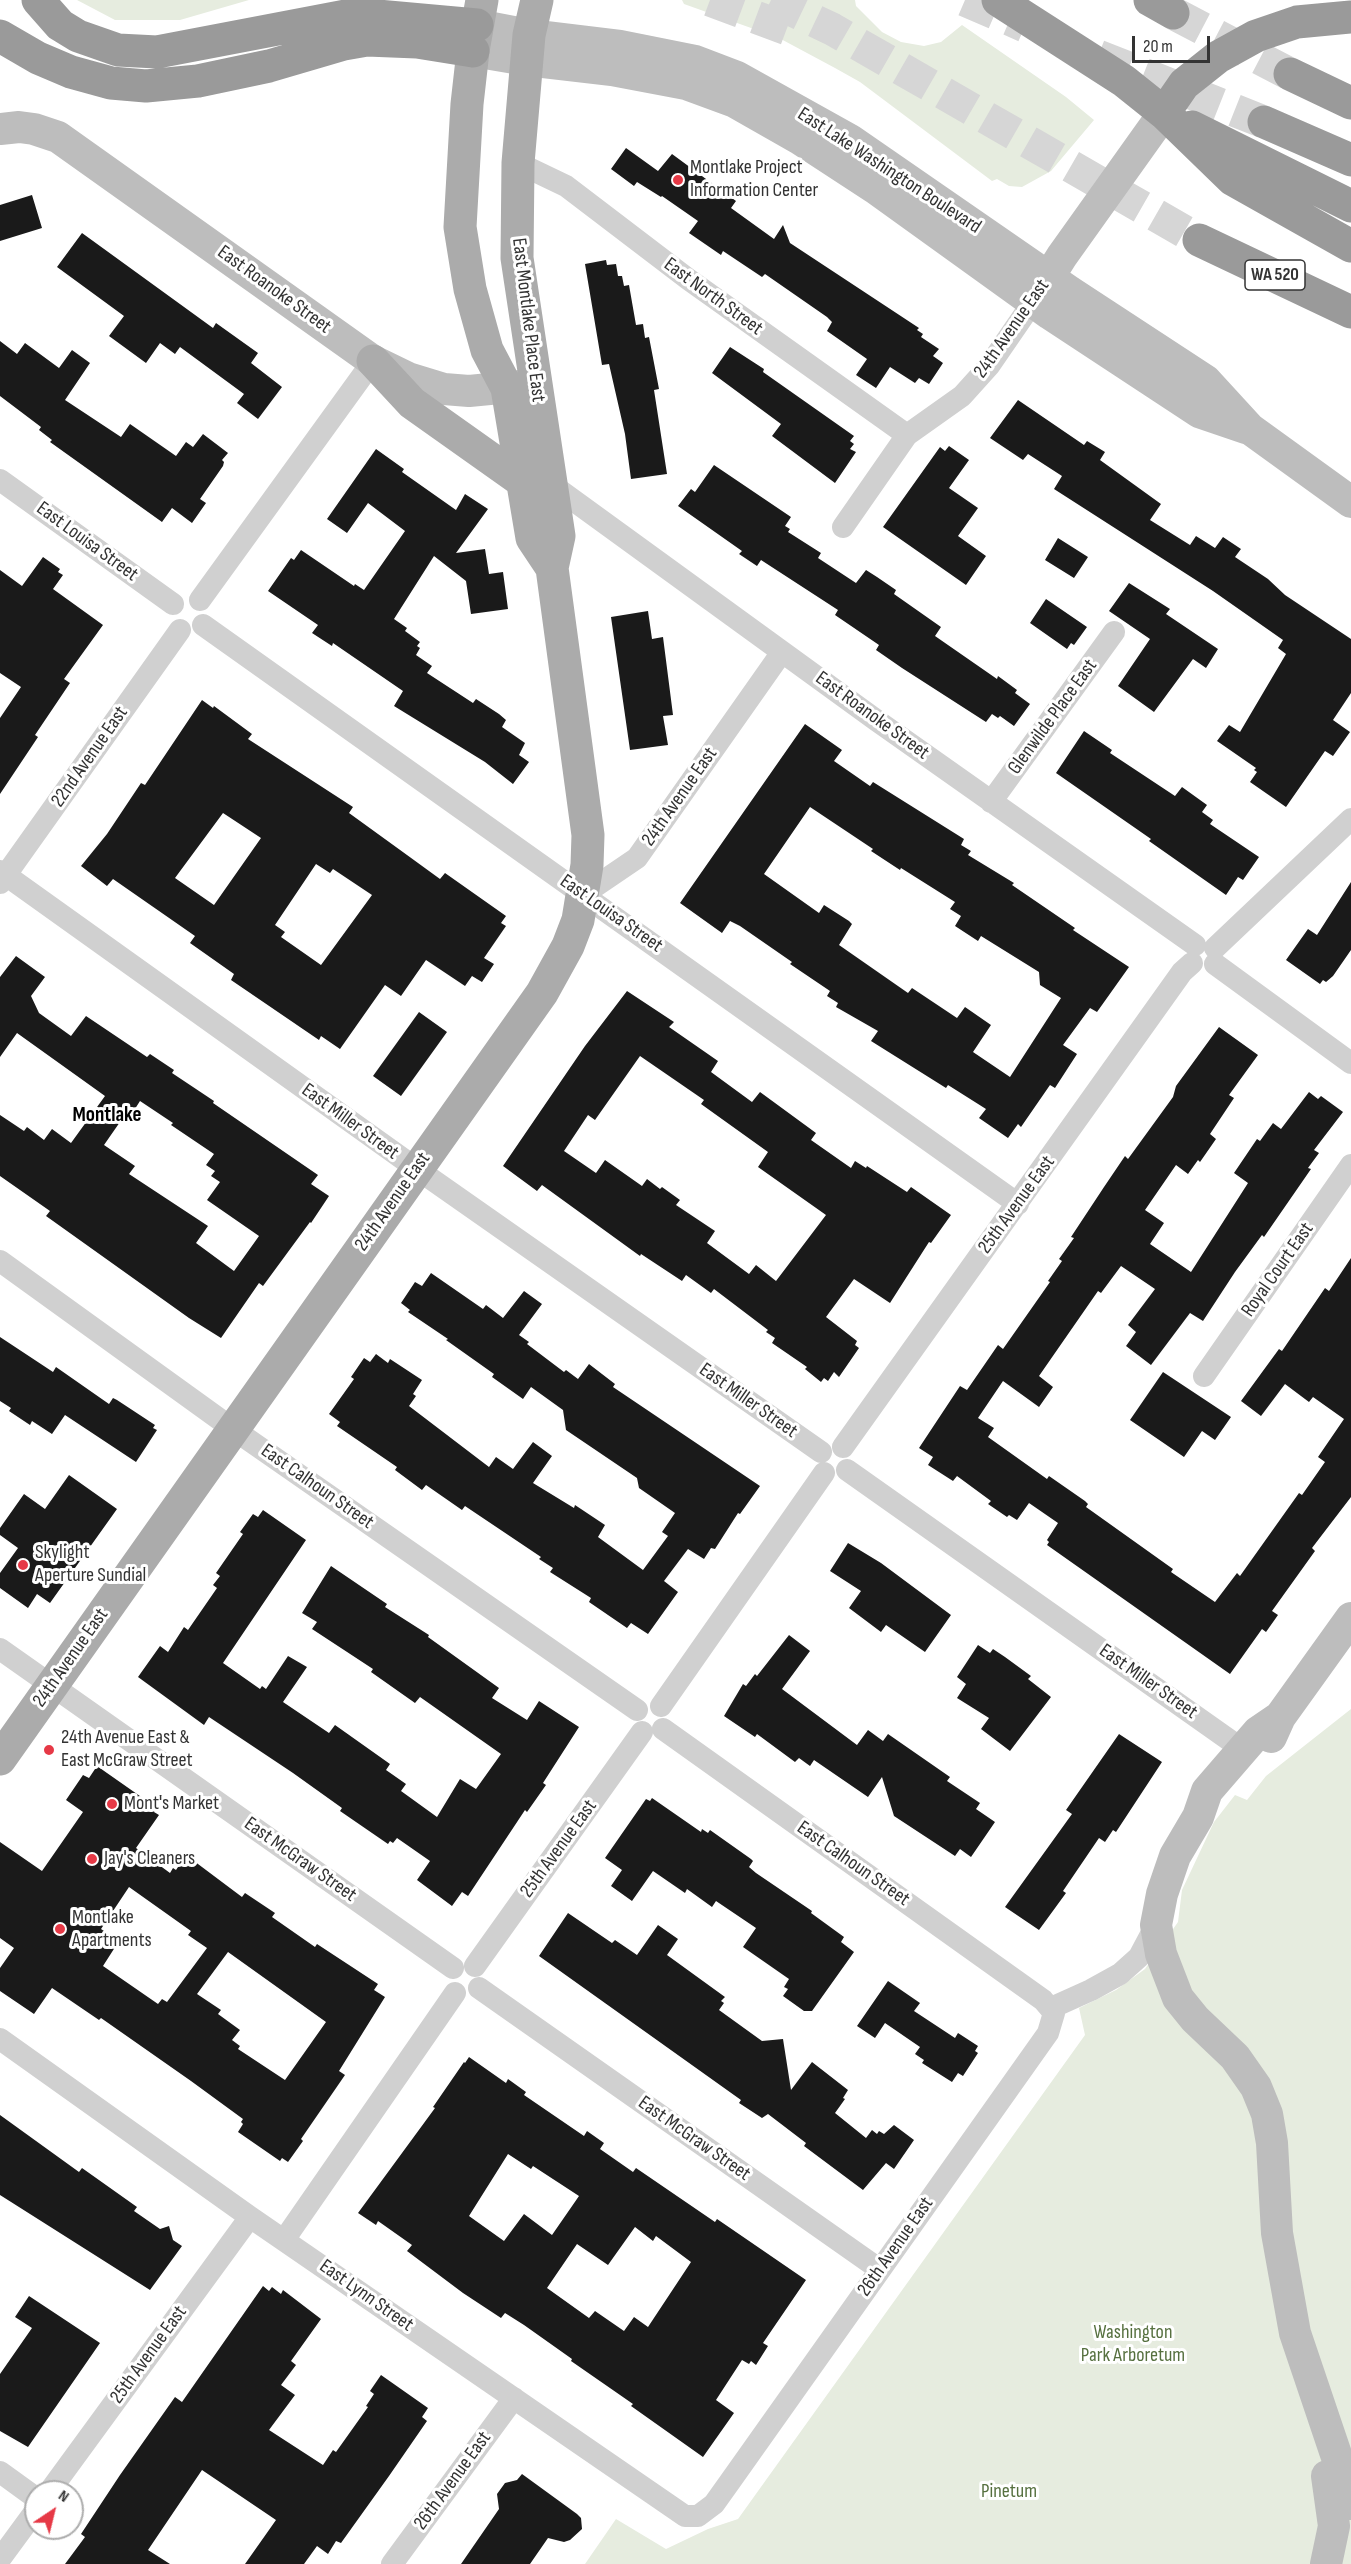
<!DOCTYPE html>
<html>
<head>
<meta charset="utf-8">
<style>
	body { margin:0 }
	#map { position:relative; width:1351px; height:2564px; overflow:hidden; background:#fff; font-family:"Sofia Sans Condensed",sans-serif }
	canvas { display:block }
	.north { position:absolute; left:24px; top:2480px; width:60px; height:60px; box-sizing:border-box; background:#fff; border:2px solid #adadad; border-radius:50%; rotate:35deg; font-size:16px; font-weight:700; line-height:24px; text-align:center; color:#333 }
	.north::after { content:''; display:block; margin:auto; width:21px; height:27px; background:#e63946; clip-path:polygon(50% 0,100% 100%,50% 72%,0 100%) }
	.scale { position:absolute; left:1132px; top:36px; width:78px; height:27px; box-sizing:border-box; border:3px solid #333; border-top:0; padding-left:8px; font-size:18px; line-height:21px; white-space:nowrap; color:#333; -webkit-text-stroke:4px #fff; paint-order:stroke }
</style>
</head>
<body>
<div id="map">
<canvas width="1351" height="2564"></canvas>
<div class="north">N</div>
<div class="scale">20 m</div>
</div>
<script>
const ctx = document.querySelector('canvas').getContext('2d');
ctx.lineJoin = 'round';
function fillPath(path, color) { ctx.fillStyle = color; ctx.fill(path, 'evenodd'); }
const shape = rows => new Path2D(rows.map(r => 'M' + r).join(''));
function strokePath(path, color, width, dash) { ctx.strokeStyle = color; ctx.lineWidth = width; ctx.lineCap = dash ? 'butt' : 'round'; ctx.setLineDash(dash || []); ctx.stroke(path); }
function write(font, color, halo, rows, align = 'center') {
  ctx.font = font + ' "Sofia Sans Condensed",sans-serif'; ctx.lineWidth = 6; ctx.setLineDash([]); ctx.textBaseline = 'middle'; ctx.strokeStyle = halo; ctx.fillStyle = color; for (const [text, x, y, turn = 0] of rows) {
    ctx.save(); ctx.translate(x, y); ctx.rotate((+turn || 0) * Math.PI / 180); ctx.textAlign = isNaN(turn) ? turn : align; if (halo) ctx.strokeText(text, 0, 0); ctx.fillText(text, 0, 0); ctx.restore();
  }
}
fillPath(shape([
	[77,0,249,0,180,20,115,20],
	[682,0,855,0,856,6,882,32,901,42,924,46,941,42,962,25,1066,97,1094,120,1051,171,1022,187,1009,186,997,179,992,181,860,82,835,68,779,38,684,4],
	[1351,1709,1351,2564,585,2564,616,2519,666,2549,708,2529,738,2519,1085,2035,1079,2008,1116,1990,1145,1969,1178,1922,1182,1890,1214,1822,1235,1795,1247,1800,1266,1776]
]), '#e6ecdf');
fillPath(shape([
	[626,148,658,171,672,154,736,201,731,208,774,239,783,225,790,243,919,328,917,330,923,334,921,337,939,349,933,356,943,363,929,384,919,378,915,383,890,367,876,388,856,375,867,359,827,331,832,322,827,317,765,274,762,277,723,251,721,255,689,233,698,221,662,196,661,197,637,182,634,186,611,169],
	[32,195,42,228,0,241,0,205],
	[82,233,213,328,216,323,258,353,251,363,282,387,258,419,237,403,244,394,180,347,175,354,160,343,146,363,109,336,124,316,57,267],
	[606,260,607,265,616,264,618,276,622,276,624,286,629,285,636,325,643,324,645,338,649,337,659,389,654,390,667,474,631,479,625,434,609,364,602,365,585,264],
	[0,341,17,354,25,343,59,368,72,350,90,363,65,400,121,437,130,424,176,456,186,442,193,447,203,434,228,453,222,460,224,462,223,466,200,499,206,503,192,523,172,508,162,522,50,442,52,440,39,430,41,427,0,396],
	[730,347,764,369,763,372,854,436,850,441,854,444,850,449,856,452,835,483,772,436,781,424,712,373],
	[1018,400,1084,445,1087,441,1105,452,1100,460,1161,504,1150,520,1190,545,1196,536,1215,548,1223,537,1241,549,1235,557,1268,579,1285,595,1351,639,1351,693,1333,720,1350,732,1333,756,1325,751,1286,807,1250,782,1257,772,1254,770,1256,768,1217,741,1229,725,1240,732,1286,654,1278,648,1283,640,1213,591,1054,489,1062,476,1028,454,1023,460,990,438],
	[949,446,969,460,949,488,978,508,958,536,986,556,966,585,883,527,940,447,945,451],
	[376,449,404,469,402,472,456,510,465,494,488,509,456,553,485,549,489,574,503,572,508,609,471,614,466,581,434,556,394,619,407,628,405,631,420,642,417,646,420,648,416,655,432,666,427,673,473,703,476,699,499,714,506,720,502,727,525,743,519,755,529,762,513,784,485,762,394,706,403,691,333,643,332,646,312,633,318,625,268,591,291,558,294,560,301,550,354,586,355,584,364,590,405,531,368,503,347,533,327,519],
	[714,465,791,517,785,526,790,529,788,532,821,553,818,558,856,583,866,570,877,577,896,590,894,594,941,627,935,636,997,679,998,676,1017,690,1015,693,1030,704,1014,726,1000,716,998,718,992,714,986,722,902,668,876,650,879,645,835,615,838,610,761,560,757,566,739,554,742,551,678,506,691,489,695,492],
	[1058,538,1088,557,1074,578,1045,560],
	[43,557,60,569,58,572,63,575,53,589,103,625,64,679,70,683,35,735,38,737,0,794,0,718,21,687,0,673,0,570,22,586],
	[1129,583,1170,609,1166,614,1218,649,1206,668,1193,659,1154,712,1118,686,1150,639,1109,611],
	[1046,599,1087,627,1074,645,1071,643,1067,649,1030,623],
	[648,611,652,639,663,637,673,715,663,716,668,745,630,750,611,617],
	[202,700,213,708,214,706,252,734,248,739,353,807,349,813,407,855,440,879,445,873,506,916,501,923,506,926,484,958,494,964,482,982,472,976,465,986,426,960,401,996,385,985,340,1049,321,1036,319,1040,231,980,234,974,190,943,195,936,113,879,107,886,81,866,107,834,141,783,145,785],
	[223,813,261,838,214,905,175,878],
	[316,864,330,873,333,869,372,895,321,965,281,937,285,932,275,925],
	[805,724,842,750,834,761,870,786,873,782,964,839,961,845,971,851,968,855,1014,883,1012,885,1075,928,1073,930,1129,967,1097,1012,1090,1008,1063,1045,1077,1054,1055,1088,1050,1085,1021,1127,1018,1124,1008,1138,979,1118,986,1109,948,1085,946,1088,871,1041,878,1031,836,1007,838,1003,827,996,830,991,790,964,792,962,740,926,730,921,722,933,680,903],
	[810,807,873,849,871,851,900,870,901,868,955,902,950,909,961,916,955,926,978,941,981,936,1039,972,1040,985,1061,998,1010,1077,973,1052,991,1025,965,1007,957,1018,912,988,908,993,839,945,852,924,849,921,824,905,819,913,764,874],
	[1084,731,1112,750,1110,753,1175,796,1182,787,1207,805,1202,812,1213,820,1210,824,1259,857,1243,880,1238,877,1226,895,1149,841,1151,839,1056,773],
	[1351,882,1351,950,1333,976,1326,982,1323,980,1320,984,1286,960,1308,929,1317,935],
	[16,956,45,977,31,996,39,1013,71,1036,86,1016,147,1057,150,1054,174,1070,172,1073,214,1101,213,1103,318,1175,311,1184,329,1196,311,1223,310,1222,263,1286,259,1283,221,1338,189,1318,46,1216,50,1211,0,1176,0,1115,24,1131,27,1127,44,1140,52,1129,71,1143,105,1096,17,1033,0,1057,0,977],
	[140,1101,173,1123,171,1125,214,1154,206,1165,215,1171,211,1176,220,1182,207,1200,259,1236,234,1271,196,1243,208,1226,129,1174,135,1166,104,1145,129,1109,133,1112],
	[627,991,674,1022,669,1027,718,1061,711,1072,752,1102,760,1092,816,1133,811,1140,851,1168,855,1161,866,1168,867,1166,907,1192,911,1187,951,1215,931,1243,929,1242,890,1303,854,1279,826,1317,857,1341,855,1345,859,1348,839,1377,834,1372,828,1381,824,1378,821,1382,805,1369,807,1367,772,1343,775,1338,766,1332,768,1330,714,1289,711,1293,686,1275,682,1281,641,1254,640,1256,542,1185,537,1191,503,1166,585,1046],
	[640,1056,704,1100,701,1104,768,1152,758,1167,826,1215,776,1281,756,1265,749,1274,707,1243,715,1231,676,1205,680,1200,662,1187,660,1189,647,1179,642,1186,605,1160,596,1173,564,1151,588,1115,595,1120],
	[419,1012,447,1032,401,1096,373,1076],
	[1219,1027,1258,1055,1229,1095,1234,1098,1210,1134,1216,1139,1200,1162,1198,1160,1188,1174,1176,1165,1145,1210,1164,1223,1150,1244,1191,1272,1248,1183,1234,1173,1257,1139,1260,1141,1273,1123,1281,1129,1309,1092,1318,1099,1321,1096,1343,1112,1314,1150,1319,1153,1308,1168,1311,1169,1264,1237,1262,1235,1235,1272,1203,1321,1190,1313,1151,1365,1126,1346,1136,1332,1128,1325,1155,1289,1121,1266,1101,1293,1098,1291,1039,1376,1053,1387,1039,1407,1003,1381,978,1418,994,1428,988,1437,1047,1479,1049,1476,1085,1501,1088,1504,1086,1507,1173,1569,1171,1572,1215,1602,1237,1573,1240,1576,1299,1493,1302,1495,1325,1462,1318,1457,1344,1419,1313,1397,1309,1402,1285,1384,1261,1416,1241,1401,1279,1349,1282,1351,1325,1288,1329,1291,1351,1258,1351,1497,1312,1548,1315,1551,1272,1611,1278,1615,1266,1632,1262,1629,1230,1674,1047,1545,1049,1542,1047,1540,1058,1523,1029,1503,1017,1520,1009,1515,1007,1517,988,1504,991,1501,957,1476,953,1481,928,1465,933,1457,919,1448,960,1386,967,1390,998,1345,1003,1349,1050,1282,1048,1281,1062,1261,1059,1259,1074,1238,1071,1237,1104,1187,1125,1156,1128,1159,1173,1097,1176,1086],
	[431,1273,483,1309,486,1305,503,1318,524,1291,542,1304,519,1335,529,1342,527,1344,564,1372,566,1370,578,1379,589,1364,615,1384,613,1387,760,1486,740,1514,738,1513,715,1549,711,1548,704,1559,688,1549,664,1581,678,1592,648,1634,631,1623,627,1628,589,1602,591,1598,550,1572,553,1568,539,1559,541,1557,465,1506,462,1510,426,1485,422,1490,395,1470,397,1467,337,1426,340,1422,329,1414,354,1379,351,1377,364,1358,370,1362,376,1354,388,1363,390,1359,422,1380,413,1394,416,1396,409,1406,489,1467,496,1457,513,1469,533,1442,552,1456,533,1483,574,1508,575,1505,605,1525,598,1537,643,1570,668,1536,662,1532,675,1513,639,1488,637,1478,566,1430,563,1410,531,1387,523,1399,492,1377,494,1374,446,1340,448,1339,408,1312,410,1310,401,1303,415,1282,422,1286],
	[0,1337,53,1372,56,1367,109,1404,113,1398,117,1400,155,1425,153,1428,157,1430,136,1462,65,1415,52,1434,32,1421,30,1425,9,1411,11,1408,0,1401],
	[1163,1372,1231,1417,1215,1440,1202,1431,1184,1457,1130,1420],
	[69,1475,117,1509,50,1603,37,1594,28,1608,0,1588,0,1573,18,1548,0,1535,0,1528,24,1494,45,1509],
	[263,1510,306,1540,223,1663,260,1689,262,1686,266,1689,288,1656,307,1667,283,1702,329,1733,335,1725,390,1764,386,1770,406,1784,401,1791,437,1817,460,1779,476,1789,501,1754,420,1697,415,1703,371,1672,373,1669,312,1629,317,1622,302,1613,331,1566,387,1604,385,1607,429,1635,428,1637,499,1688,492,1698,527,1720,539,1701,579,1727,543,1783,546,1785,527,1812,525,1810,468,1896,462,1892,452,1906,417,1880,430,1861,397,1838,393,1843,390,1841,388,1844,340,1811,342,1808,293,1773,209,1717,204,1725,138,1677,160,1646,168,1652,184,1627,188,1630,217,1588,213,1585,220,1576,216,1573,243,1534,240,1532,253,1514,258,1517],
	[848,1543,881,1563,951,1615,925,1652,886,1625,881,1632,849,1608,861,1591,830,1571],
	[789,1635,810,1651,782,1689,857,1745,868,1730,883,1741,888,1734,950,1777,947,1781,980,1803,976,1809,995,1822,971,1857,960,1849,955,1856,894,1816,882,1777,868,1797,814,1760,810,1766,799,1758,795,1762,757,1734,755,1737,724,1716,743,1684,746,1686,755,1674,757,1676],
	[978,1645,990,1653,993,1649,1005,1657,1031,1676,1028,1679,1051,1697,1010,1751,981,1729,989,1718,957,1698,966,1684,957,1677],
	[1119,1734,1162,1762,1116,1832,1113,1830,1105,1842,1099,1838,1063,1891,1066,1893,1039,1930,1005,1907,1072,1814,1066,1810],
	[97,1766,157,1808,154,1812,159,1815,136,1848,170,1873,173,1868,176,1870,186,1855,242,1897,245,1893,275,1913,272,1917,315,1947,317,1944,378,1984,374,1990,385,1997,339,2071,345,2075,301,2139,303,2141,288,2162,282,2158,280,2161,238,2132,243,2124,241,2122,243,2119,191,2081,101,2018,99,2020,52,1988,34,2014,0,1991,0,1968,14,1948,0,1938,0,1842,42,1871,83,1812,66,1800,83,1775,89,1778],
	[129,1887,191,1931,188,1935,207,1948,167,2002,162,1999,158,2004,103,1966,119,1941,101,1929],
	[228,1952,326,2022,285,2080,238,2049,240,2046,232,2040,240,2030,218,2014,221,2010,197,1994],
	[652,1798,701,1832,702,1829,708,1833,710,1830,751,1859,753,1861,749,1867,756,1873,812,1911,811,1913,844,1937,841,1942,854,1952,812,2011,804,2011,783,1996,788,1989,784,1987,789,1979,743,1947,756,1928,716,1901,712,1907,687,1889,685,1893,653,1871,632,1901,611,1886,622,1870,605,1858,646,1799,650,1801],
	[568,1913,612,1943,615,1940,637,1955,658,1925,678,1939,667,1955,725,1997,721,2001,724,2003,719,2010,762,2041,783,2039,791,2090,812,2062,848,2090,843,2098,845,2099,835,2113,866,2138,872,2130,877,2134,879,2131,884,2134,894,2125,914,2140,894,2169,886,2163,863,2190,804,2146,806,2143,768,2114,762,2118,739,2103,741,2100,539,1956],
	[888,1981,920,2003,914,2011,955,2038,958,2033,978,2046,975,2051,978,2053,963,2076,958,2073,952,2082,922,2063,924,2060,915,2054,920,2047,885,2023,875,2038,857,2026],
	[469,2057,506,2083,508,2079,526,2092,524,2095,584,2136,587,2131,604,2143,600,2149,633,2172,636,2168,715,2222,717,2219,806,2280,763,2343,768,2346,756,2365,751,2361,749,2364,742,2360,716,2400,734,2413,703,2457,631,2406,633,2404,571,2361,572,2359,524,2325,505,2313,501,2318,463,2293,407,2251,412,2245,378,2221,376,2225,358,2213,435,2108,433,2107,464,2062,465,2063],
	[508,2154,531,2169,533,2166,579,2196,552,2235,524,2214,504,2241,469,2216],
	[635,2227,653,2241,656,2236,691,2262,648,2327,634,2317,624,2331,595,2311,589,2318,547,2288,577,2244,608,2265],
	[0,2115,79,2172,82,2168,137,2207,134,2211,160,2229,169,2226,173,2240,182,2246,150,2290,0,2195],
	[263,2286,269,2291,272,2287,281,2294,283,2290,321,2319,291,2361,296,2365,281,2385,295,2395,269,2430,323,2465,333,2450,336,2452,368,2407,366,2406,374,2394,370,2391,381,2375,428,2408,422,2417,427,2421,389,2476,341,2543,336,2541,328,2554,317,2546,304,2564,245,2564,276,2520,202,2470,148,2550,170,2564,65,2564,85,2537,81,2534,120,2475,175,2397,182,2402],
	[29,2296,100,2343,28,2447,0,2431,0,2374,32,2328,15,2317],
	[522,2474,577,2514,581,2518,582,2529,570,2540,564,2542,548,2538,530,2564,461,2564,499,2509,497,2494,505,2483,517,2480]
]), '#1a1a1a');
strokePath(shape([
	[710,0,798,33],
	[771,0,832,29,1199,240],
	[965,0,1025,26],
	[1173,13,1290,74],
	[1098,56,1264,122]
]), '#d6d6d6', 33, [33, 16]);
strokePath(shape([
	[518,163,566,186,688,279,907,435],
	[0,480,173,604],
	[551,484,876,720,1195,945],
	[843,527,907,435,962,396,989,366,1033,302],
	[200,600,373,361],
	[203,625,1018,1204],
	[991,802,1114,632],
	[0,871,417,1169,821,1452],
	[0,883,180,630],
	[584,894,637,858,782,652],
	[1215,948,1351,819],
	[1215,964,1351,1063],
	[0,1261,233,1429,637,1710],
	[1204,1376,1351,1165],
	[843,1447,1182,972,1192,963],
	[847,1470,1242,1749],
	[0,1649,453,1968],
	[661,1706,824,1473],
	[475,1966,642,1732],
	[479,1988,879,2269],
	[1051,2008,1091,1990,1120,1974,1139,1957,1156,1925],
	[0,2039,250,2217,685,2516,698,2516,714,2504,729,2483,1048,2033,1054,2013,1043,2000,663,1729],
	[284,2240,455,1993],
	[0,2472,36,2498],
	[49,2492,250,2217],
	[0,2559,36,2510],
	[392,2564,514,2398]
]), '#d0d0d0', 22);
strokePath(shape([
	[477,25,529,35,620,46,695,61,737,77,850,140,1070,292,1206,381,1250,429,1351,502],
	[473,51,526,60,612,70,686,84,735,102,800,139,875,188,1050,314,1199,412,1246,428],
	[0,129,19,127,34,129,58,137,373,361,408,378,444,389,469,391,531,385],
	[1038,294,1062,256,1164,113],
	[1280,1717,1258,1732,1207,1791,1198,1817,1175,1856,1162,1894,1156,1925,1161,1954,1178,1998,1195,2019,1235,2057,1256,2087,1267,2114,1272,2143,1277,2233,1295,2333,1348,2490,1351,2504],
	[1271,1737,1280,1717,1351,1618],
	[1326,2564,1334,2526,1327,2476]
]), '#bdbdbd', 32);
strokePath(shape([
	[482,0,473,51,467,104,460,227,470,289,487,350,507,388,532,538,552,568],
	[373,361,412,403,522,481],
	[0,1759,542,993,568,946,578,920,587,865,588,835,552,568,559,536,517,258,518,163,529,35,537,0]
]), '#ababab', 33);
strokePath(shape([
	[38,0,60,25,78,36,118,50,157,52,356,14,477,25],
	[998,0,1124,81,1164,113,1232,179,1351,246],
	[1150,0,1173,13],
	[0,36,38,58,71,72,111,83,146,86,198,81,269,66,344,44,367,40,417,42,473,51],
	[1290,74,1351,103],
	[1164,113,1184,84,1218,57,1256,36,1297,22,1351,17],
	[1264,122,1351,160],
	[1192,127,1351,206],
	[1199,240,1351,312]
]), '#9a9a9a', 33);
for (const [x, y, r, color] of [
	[678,180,6,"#e63946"],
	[23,1565,6,"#e63946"],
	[49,1750,6,"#e63946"],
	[112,1804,6,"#e63946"],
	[92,1859,6,"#e63946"],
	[60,1929,6,"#e63946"]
]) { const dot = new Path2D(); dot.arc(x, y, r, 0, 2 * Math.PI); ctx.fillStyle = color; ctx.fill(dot); strokePath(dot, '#fff', 2); }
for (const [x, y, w] of [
	[1275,275,60]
]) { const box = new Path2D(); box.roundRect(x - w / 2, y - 15, w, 30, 4.5); ctx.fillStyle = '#fff'; ctx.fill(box); strokePath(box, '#333', 1.5); }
write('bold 18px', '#333', null, [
	["WA 520",1275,275]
]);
write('20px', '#333', '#fff', [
	["Montlake Project",690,168],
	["Information Center",690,191],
	["Skylight",35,1553],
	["Aperture Sundial",35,1576],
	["24th Avenue East &",61,1738],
	["East McGraw Street",61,1761],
	["Mont's Market",124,1804],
	["Jay's Cleaners",104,1859],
	["Montlake",72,1918],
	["Apartments",72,1941]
], 'left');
write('20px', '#333', '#fff', [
	["East Lake Washington Boulevard",889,171,33],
	["East Roanoke Street",274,290,36],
	["East North Street",713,297,36],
	["East Montlake Place East",528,320,83],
	["24th Avenue East",1012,329,-55],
	["East Louisa Street",87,542,36],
	["East Roanoke Street",872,716,36],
	["Glenwilde Place East",1053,717,-54],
	["22nd Avenue East",90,757,-55],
	["24th Avenue East",680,797,-55],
	["East Louisa Street",611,914,35],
	["East Miller Street",350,1122,36],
	["24th Avenue East",393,1202,-55],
	["25th Avenue East",1017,1205,-54],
	["Royal Court East",1278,1270,-55],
	["East Miller Street",748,1401,35],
	["East Calhoun Street",317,1487,35],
	["24th Avenue East",71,1658,-55],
	["East Miller Street",1148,1682,35],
	["25th Avenue East",559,1849,-54],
	["East McGraw Street",300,1860,35],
	["East Calhoun Street",853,1864,35],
	["East McGraw Street",694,2139,35],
	["26th Avenue East",896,2247,-55],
	["East Lynn Street",366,2296,35],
	["25th Avenue East",149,2355,-54],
	["26th Avenue East",453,2481,-54]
]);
write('20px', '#56703f', '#fff', [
	["Washington",1133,2333],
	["Park Arboretum",1133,2356],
	["Pinetum",1009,2492]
]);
write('bold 21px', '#000', '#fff', [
	["Montlake",107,1116]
]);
</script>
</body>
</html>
